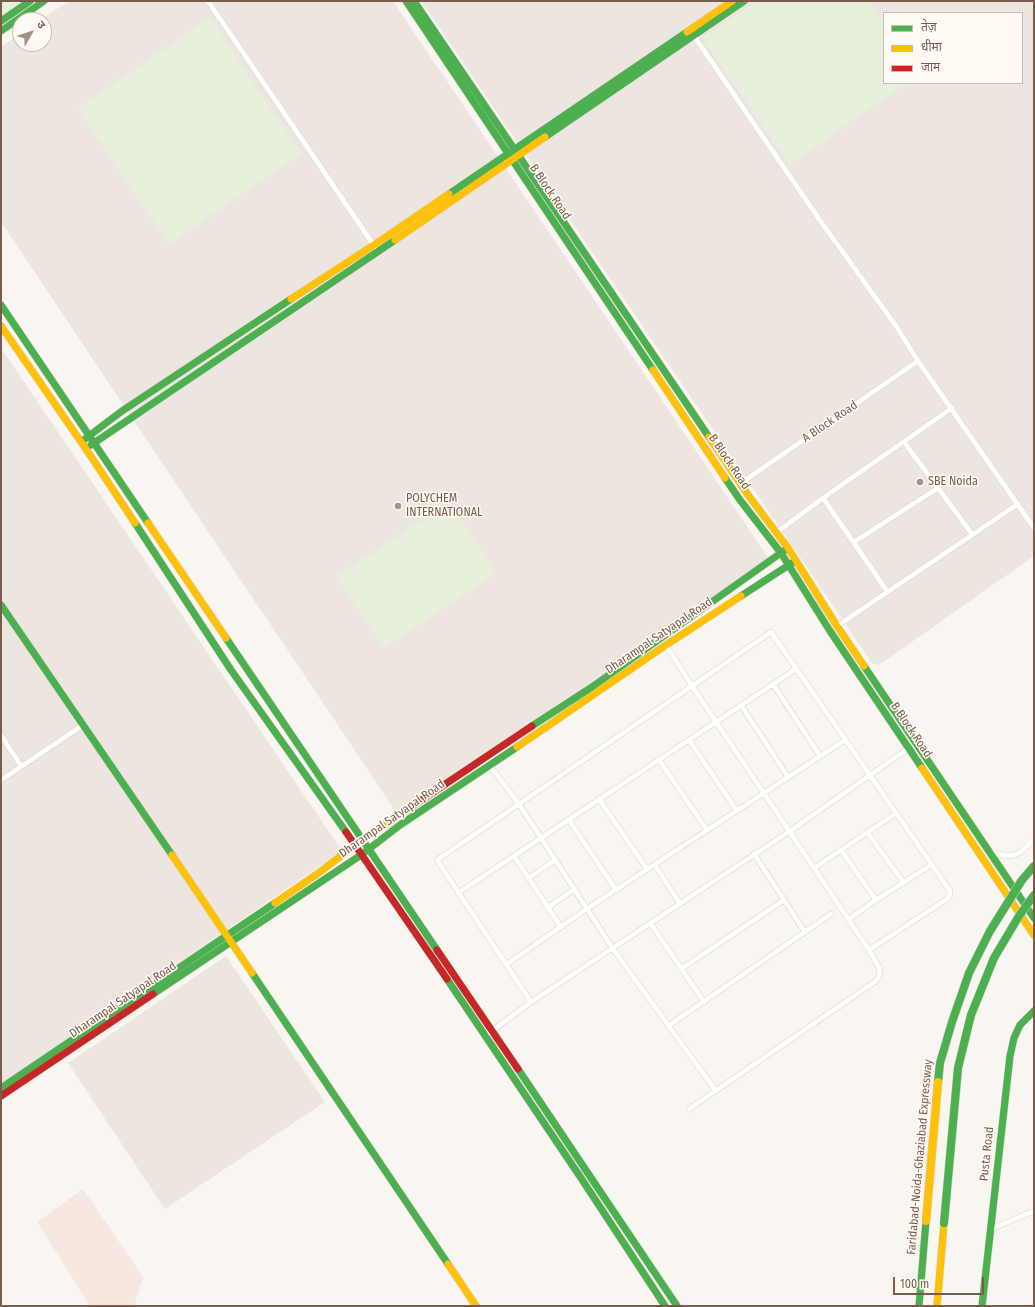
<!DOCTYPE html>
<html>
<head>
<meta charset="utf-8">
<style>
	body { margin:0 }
	#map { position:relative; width:1035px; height:1307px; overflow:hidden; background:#f9f5f0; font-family:"Fira Sans Condensed","Noto Sans Devanagari",sans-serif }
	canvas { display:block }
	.frame { position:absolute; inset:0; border:2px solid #7a5c4d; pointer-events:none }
	.legend { position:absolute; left:883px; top:12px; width:140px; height:72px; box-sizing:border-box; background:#fffaf3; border:1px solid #cabbb1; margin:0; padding:5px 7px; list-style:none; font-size:12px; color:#7a5c4d }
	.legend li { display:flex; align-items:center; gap:8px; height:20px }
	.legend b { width:20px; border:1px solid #cabbb1 }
	.north { position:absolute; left:12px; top:12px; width:40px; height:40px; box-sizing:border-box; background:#fffaf3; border:1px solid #cabbb1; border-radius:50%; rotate:51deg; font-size:11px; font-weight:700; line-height:16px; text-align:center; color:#7a5c4d }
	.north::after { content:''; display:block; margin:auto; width:14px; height:18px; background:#a69286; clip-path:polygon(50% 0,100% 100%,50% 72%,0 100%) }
	.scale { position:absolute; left:893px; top:1277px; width:91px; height:18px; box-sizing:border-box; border:2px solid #7a5c4d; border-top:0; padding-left:5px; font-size:12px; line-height:14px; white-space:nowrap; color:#7a5c4d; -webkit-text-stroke:3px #fffaf3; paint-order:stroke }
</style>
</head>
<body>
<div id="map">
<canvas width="1035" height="1307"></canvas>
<div class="frame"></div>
<ul class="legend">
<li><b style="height:5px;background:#4caf50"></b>तेज़</li>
<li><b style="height:5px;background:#ffc107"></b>धीमा</li>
<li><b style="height:5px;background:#c62828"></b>जाम</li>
</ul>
<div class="north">उ</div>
<div class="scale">100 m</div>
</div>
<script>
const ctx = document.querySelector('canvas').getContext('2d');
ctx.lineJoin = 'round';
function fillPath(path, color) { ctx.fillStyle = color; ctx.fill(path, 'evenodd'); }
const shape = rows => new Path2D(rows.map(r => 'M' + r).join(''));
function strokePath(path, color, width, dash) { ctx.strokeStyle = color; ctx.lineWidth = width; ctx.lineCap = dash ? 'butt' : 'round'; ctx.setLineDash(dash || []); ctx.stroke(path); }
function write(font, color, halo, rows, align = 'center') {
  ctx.font = font + ' "Fira Sans Condensed",sans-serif'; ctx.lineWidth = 3; ctx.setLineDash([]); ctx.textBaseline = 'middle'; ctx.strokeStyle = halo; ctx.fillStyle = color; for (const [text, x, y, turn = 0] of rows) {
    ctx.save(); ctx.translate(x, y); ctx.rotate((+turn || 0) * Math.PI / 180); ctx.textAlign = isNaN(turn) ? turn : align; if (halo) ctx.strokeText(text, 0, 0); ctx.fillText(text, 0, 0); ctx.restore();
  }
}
fillPath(shape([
	[83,1189,143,1277,134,1306,90,1306,37,1222]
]), '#f6e8e1');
fillPath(shape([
	[69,1,393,1,771,562,402,821,1,222,1,47,20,34,20,44,44,44,44,20,41,20],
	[421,1,1034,1,1034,556,879,665,872,663],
	[884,13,1022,13,1022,83,884,83],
	[1,348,342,851,1,1084],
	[226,956,325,1102,165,1209,68,1063]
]), '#ede5e0');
fillPath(shape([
	[1,1,23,1,1,16],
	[757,1,869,1,884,23,884,83,907,83,789,165,703,38],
	[210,18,302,154,169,244,77,108],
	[449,502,496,573,384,648,336,577]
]), '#e7f0db');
const street = shape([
	[208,1,375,247],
	[692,33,819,219,896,326,918,361,1034,528],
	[904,442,972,534],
	[741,483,918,361],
	[823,498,887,591],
	[777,532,823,498,952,408],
	[854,542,938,488],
	[837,626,1018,504],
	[666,645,692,686,869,950,880,969,879,976,876,981,689,1109],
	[773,684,820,756],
	[741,705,788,777],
	[1,735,21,766],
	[689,740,737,811],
	[659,760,707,830],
	[490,766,519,804,613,949,716,1091],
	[1,780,83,725],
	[599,799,647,869],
	[569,820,616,890],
	[867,832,904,883],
	[841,850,876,900],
	[989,851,1005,856,1014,855,1021,852,1034,839],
	[754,854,805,932],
	[514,856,561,927],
	[655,865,680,904],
	[814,868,895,814],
	[529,878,555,860],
	[458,893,796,669],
	[548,907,575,889],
	[849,919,876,900,931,865],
	[651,924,704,1002],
	[507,964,588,908,845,740],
	[681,969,784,900],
	[531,1002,437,860,771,632,950,891,950,895,947,899,869,950],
	[668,1026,831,914],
	[485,1036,531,1002,790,831,909,748],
	[991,1229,1034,1211]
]);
const fast = shape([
	[406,1,653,370],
	[414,1,709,437],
	[1,21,30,1],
	[1,31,44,1],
	[545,137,744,1],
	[449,194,687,32],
	[1,305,148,523],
	[85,439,122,411,291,299],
	[91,445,395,240],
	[725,478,740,500,781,553,830,631,922,768],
	[135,523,231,670,346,832],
	[741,596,792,563],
	[1,605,172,855],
	[226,638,437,950],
	[864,666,1034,918],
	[532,726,592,687,785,550],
	[252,973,448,1264],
	[447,979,581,1178,665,1306],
	[153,994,361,855,400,825,517,747],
	[518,1069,677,1306],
	[1,1088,275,903],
	[919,1306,926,1221],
	[982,1306,1010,1056,1014,1038,1020,1025,1034,1011]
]);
const slow = shape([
	[687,32,732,1],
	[395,240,545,137],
	[291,299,374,245,449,194],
	[1,326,86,449,135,523],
	[653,370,725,478],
	[709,437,748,495,788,548,837,626,864,666],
	[148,523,226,638],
	[517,747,666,645,741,596],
	[922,768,1034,935],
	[172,855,252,973],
	[275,903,320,872,355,845,411,807],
	[448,1264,476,1306],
	[937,1306,944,1223]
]);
const jam = shape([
	[411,807,532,726],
	[346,832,447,979],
	[437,950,518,1069],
	[1,1096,153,994]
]);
strokePath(street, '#d7d1cb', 6);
strokePath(fast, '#d9d2cb', 8);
strokePath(slow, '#d9d2cb', 8);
strokePath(jam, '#d9d2cb', 8);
strokePath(street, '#fefefd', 5);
strokePath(fast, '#4caf50', 7);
strokePath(slow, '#ffc107', 7);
strokePath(jam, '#c62828', 7);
const fastBridge = shape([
	[938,1082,940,1063,952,1022,969,973,990,931,1022,880,1034,866],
	[944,1223,958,1068,971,1015,994,958,1019,916,1034,895]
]);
const slowBridge = shape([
	[926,1221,938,1082]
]);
strokePath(fastBridge, '#dad1cc', 9, []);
strokePath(slowBridge, '#dad1cc', 9, []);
strokePath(fastBridge, '#4caf50', 8);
strokePath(slowBridge, '#ffc107', 8);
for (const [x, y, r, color] of [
	[920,482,4,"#a69286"],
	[398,506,4,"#a69286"]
]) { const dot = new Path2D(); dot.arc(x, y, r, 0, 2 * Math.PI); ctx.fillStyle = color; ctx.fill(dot); strokePath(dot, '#fffaf3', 1.5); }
write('12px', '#7a5c4d', '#fffaf3', [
	["B Block Road",550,192,56],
	["A Block Road",830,422,-34],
	["B Block Road",729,462,56],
	["Dharampal Satyapal Road",659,636,-34],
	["B Block Road",911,730,56],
	["Dharampal Satyapal Road",392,819,-35],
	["Dharampal Satyapal Road",123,1000,-34],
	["Pusta Road",987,1154,-84],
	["Faridabad-Noida-Ghaziabad Expressway",920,1157,-85]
]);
write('12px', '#7a5c4d', '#fffaf3', [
	["SBE Noida",928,482],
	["POLYCHEM",406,499],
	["INTERNATIONAL",406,513]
], 'left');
</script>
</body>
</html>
